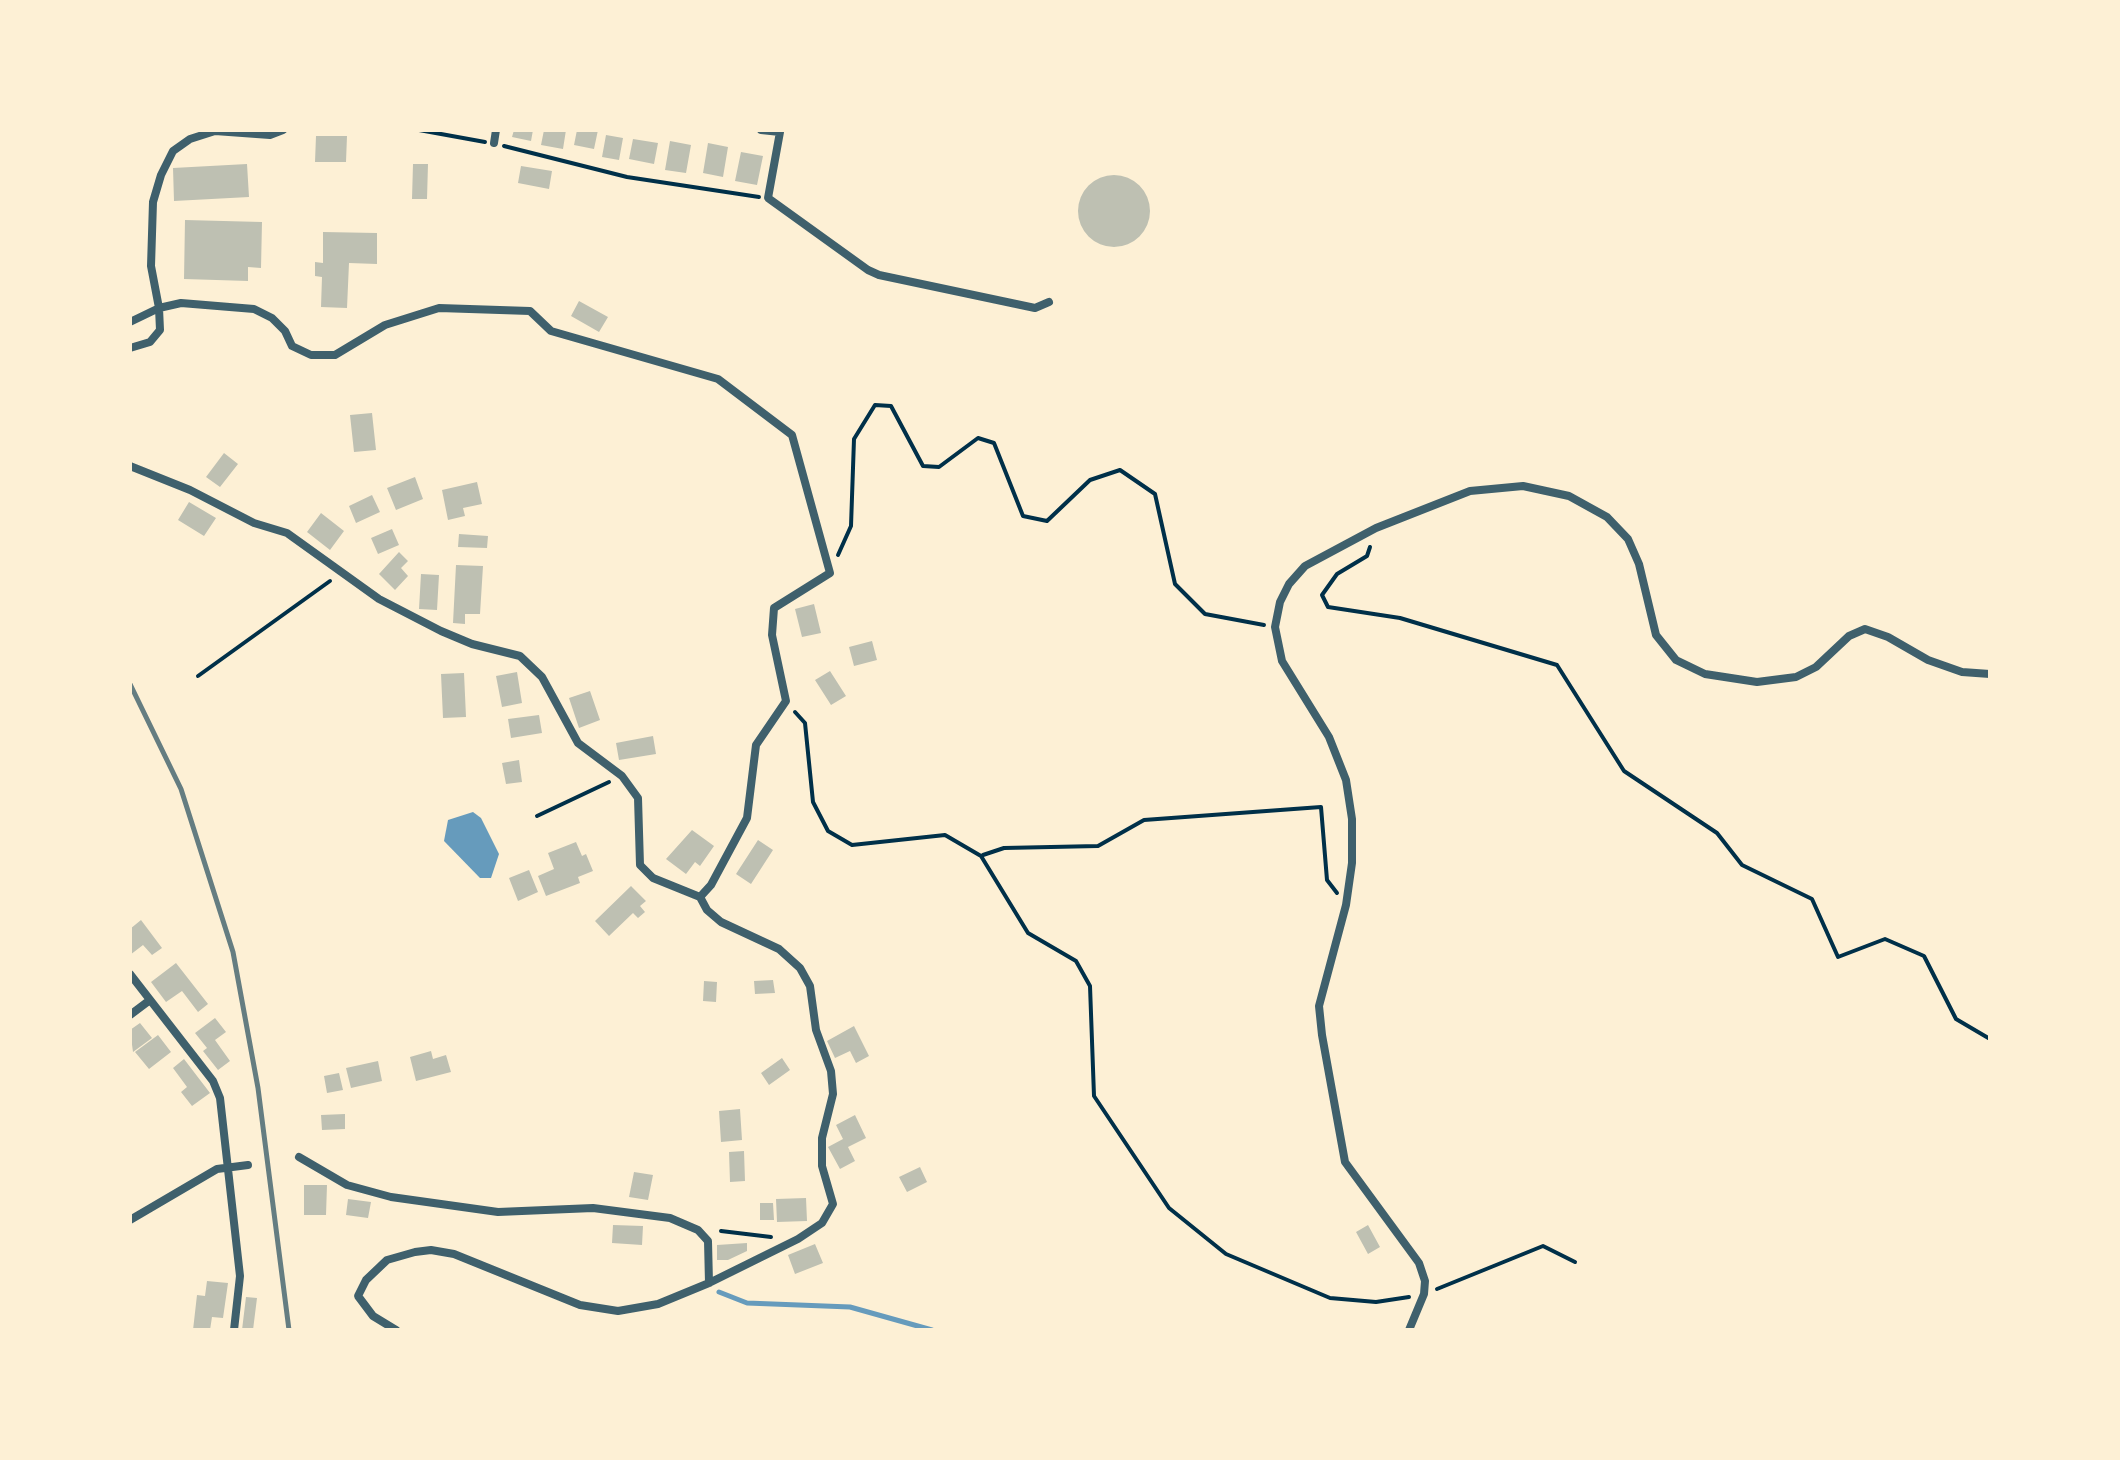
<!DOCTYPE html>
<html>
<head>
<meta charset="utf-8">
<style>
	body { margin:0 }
	#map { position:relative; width:2120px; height:1460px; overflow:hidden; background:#fdf0d5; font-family:"Open Sans",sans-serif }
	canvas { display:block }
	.frame { position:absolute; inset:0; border:132px solid #fdf0d5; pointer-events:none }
</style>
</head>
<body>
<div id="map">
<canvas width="2120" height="1460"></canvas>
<div class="frame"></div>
</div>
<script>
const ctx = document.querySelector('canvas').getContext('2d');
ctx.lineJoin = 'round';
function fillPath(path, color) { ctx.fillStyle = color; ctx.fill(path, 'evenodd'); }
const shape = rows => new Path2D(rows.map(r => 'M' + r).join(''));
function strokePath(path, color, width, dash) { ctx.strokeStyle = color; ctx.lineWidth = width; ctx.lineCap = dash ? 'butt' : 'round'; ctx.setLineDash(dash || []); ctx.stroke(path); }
fillPath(shape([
	[473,812,481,818,499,854,491,878,480,878,444,841,448,820]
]), '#669bbc');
strokePath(shape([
	[719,1292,747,1303,850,1307,932,1330]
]), '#669bbc', 5);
fillPath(shape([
	[514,130,533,130,531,141,512,137],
	[544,130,566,130,563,149,541,145],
	[577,130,598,130,594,149,574,145],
	[606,135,623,138,619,160,602,157],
	[316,136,347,136,346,162,315,162],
	[633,139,658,143,654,164,629,159],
	[670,141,691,145,686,173,665,170],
	[708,143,728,147,723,177,703,173],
	[741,152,763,156,757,185,735,181],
	[247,164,249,197,174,201,173,168],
	[413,164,428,164,427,199,412,199],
	[521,166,552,171,549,189,518,183],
	'1078 211a36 36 0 1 1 72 0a36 36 0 1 1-72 0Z',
	[185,220,262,222,261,268,248,267,248,281,184,279],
	[323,232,377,233,377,264,349,263,347,308,321,307,322,277,315,276,315,262,323,263],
	[579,301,608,317,599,332,571,316],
	[372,413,376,450,354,452,350,415],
	[224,453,238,464,220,487,206,477],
	[415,477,423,499,396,510,387,488],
	[477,482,482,504,463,508,465,516,448,520,442,490],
	[372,495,380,512,356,523,349,506],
	[189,502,216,518,204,536,178,520],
	[321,513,344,531,330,550,307,532],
	[392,529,399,545,378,554,371,538],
	[459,534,488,536,487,548,458,547],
	[399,552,408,561,401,568,408,576,395,590,379,574],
	[456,565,483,566,480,614,465,614,465,624,453,623],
	[421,574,439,575,437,610,419,609],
	[814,604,821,633,802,637,795,609],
	[872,641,877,660,854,666,849,647],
	[830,671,846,696,831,705,815,680],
	[517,672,522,703,502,707,496,676],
	[464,673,466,717,443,718,441,674],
	[590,691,600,720,579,728,569,698],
	[539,715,542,733,511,738,508,719],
	[653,736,656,754,619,760,616,743],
	[519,760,522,782,506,784,502,763],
	[692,830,714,846,700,866,695,862,686,874,666,859],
	[758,840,773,850,751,884,736,874],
	[576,842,582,856,586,854,593,871,578,877,580,883,546,896,538,876,554,869,548,853],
	[529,870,538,892,518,901,509,878],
	[631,886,646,901,640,906,645,912,638,918,633,913,609,936,595,921],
	[141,920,162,948,152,955,143,945,130,955,130,929],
	[176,963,208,1004,198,1012,182,991,166,1002,151,982],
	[773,980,775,993,755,994,754,981],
	[704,981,717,982,716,1002,703,1001],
	[215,1018,226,1032,215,1040,230,1061,218,1070,203,1051,207,1048,195,1033],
	[140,1023,152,1038,133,1052,130,1030],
	[854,1026,869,1056,856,1063,850,1051,835,1058,827,1041],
	[158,1035,171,1052,149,1069,135,1052],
	[431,1051,433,1059,446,1055,451,1072,416,1081,410,1057],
	[782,1058,790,1070,769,1085,761,1073],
	[184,1059,210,1093,192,1106,181,1092,187,1087,173,1068],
	[378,1061,382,1081,351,1088,346,1068],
	[339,1073,343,1090,327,1093,324,1076],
	[740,1109,742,1140,721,1142,719,1111],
	[345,1114,345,1129,322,1130,321,1115],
	[855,1115,866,1138,848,1147,855,1161,840,1169,828,1147,843,1139,836,1125],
	[744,1151,745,1181,730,1182,729,1152],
	[920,1167,927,1182,907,1192,899,1177],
	[634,1172,653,1175,648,1200,629,1197],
	[304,1185,327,1185,326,1215,304,1215],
	[806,1198,807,1221,777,1222,776,1199],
	[348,1199,371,1202,368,1218,346,1215],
	[760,1203,773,1203,774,1220,760,1220],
	[613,1225,643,1226,642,1245,612,1243],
	[1368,1225,1380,1247,1368,1254,1356,1232],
	[747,1243,747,1251,728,1260,717,1260,717,1245],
	[815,1244,823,1263,795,1274,788,1255],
	[207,1281,228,1283,223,1318,212,1317,210,1330,193,1330,197,1295,205,1296],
	[246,1297,257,1298,253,1330,242,1330]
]), '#bec0b2');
strokePath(shape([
	[419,130,485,142],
	[504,146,627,177,759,197],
	[1370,547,1367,556,1337,574,1322,595,1328,607,1400,618,1557,665,1624,771,1717,833,1742,865,1812,899,1838,957,1885,939,1924,956,1956,1019,1990,1039],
	[838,555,851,526,854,439,875,405,891,406,923,466,939,467,978,438,994,443,1023,516,1047,521,1090,480,1120,470,1155,494,1175,584,1205,614,1264,625],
	[198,676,330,581],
	[795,712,805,723,813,802,828,831,852,845,945,835,981,856,1028,933,1076,961,1090,986,1094,1096,1169,1208,1226,1254,1330,1298,1376,1302,1409,1297],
	[537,816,609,782],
	[983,855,1004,848,1098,846,1144,820,1321,807,1327,880,1337,893],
	[721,1231,771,1237],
	[1437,1289,1543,1246,1575,1262]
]), '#003049', 4);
strokePath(shape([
	[761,130,780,132,768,198,868,270,879,275,1035,308,1049,302],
	[494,143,496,130],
	[130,322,159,308,151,266,153,202,161,175,173,151,190,139,215,131,270,135,283,130],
	[130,348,150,342,160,330,159,308,181,303,254,309,272,318,285,331,292,346,311,355,335,355,385,325,439,308,530,311,551,331,718,379,792,435,830,573,774,608,772,635,786,701,756,745,747,818,711,885,700,897],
	[130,466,190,490,254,523,287,533,379,599,441,631,472,644,520,656,542,677,578,743,622,776,638,798,640,865,653,878,700,897,707,910,721,922,779,949,800,968,810,986,816,1030,831,1071,833,1094,822,1138,822,1166,833,1204,822,1223,798,1239,709,1283,658,1304,618,1311,580,1305,454,1254,431,1250,415,1252,387,1260,366,1280,358,1296,373,1316,396,1330],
	[130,974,213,1081,220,1098,240,1276,234,1330],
	[130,1015,150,1000],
	[299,1157,347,1185,391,1197,498,1212,593,1208,670,1218,698,1230,708,1241,709,1283],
	[130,1220,217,1169,248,1165],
	[1409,1330,1424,1294,1425,1281,1419,1263,1345,1162,1322,1035,1319,1006,1346,905,1352,863,1352,819,1346,780,1329,737,1282,661,1275,627,1280,602,1289,584,1305,566,1376,528,1470,491,1523,486,1569,496,1607,517,1628,539,1639,564,1656,635,1676,660,1705,674,1757,682,1796,677,1816,667,1849,636,1865,629,1888,637,1928,660,1962,672,1990,674]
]), '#3f606c', 8);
strokePath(shape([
	[130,684,181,789,233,952,258,1088,289,1330]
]), '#657d81', 5);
</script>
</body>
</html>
